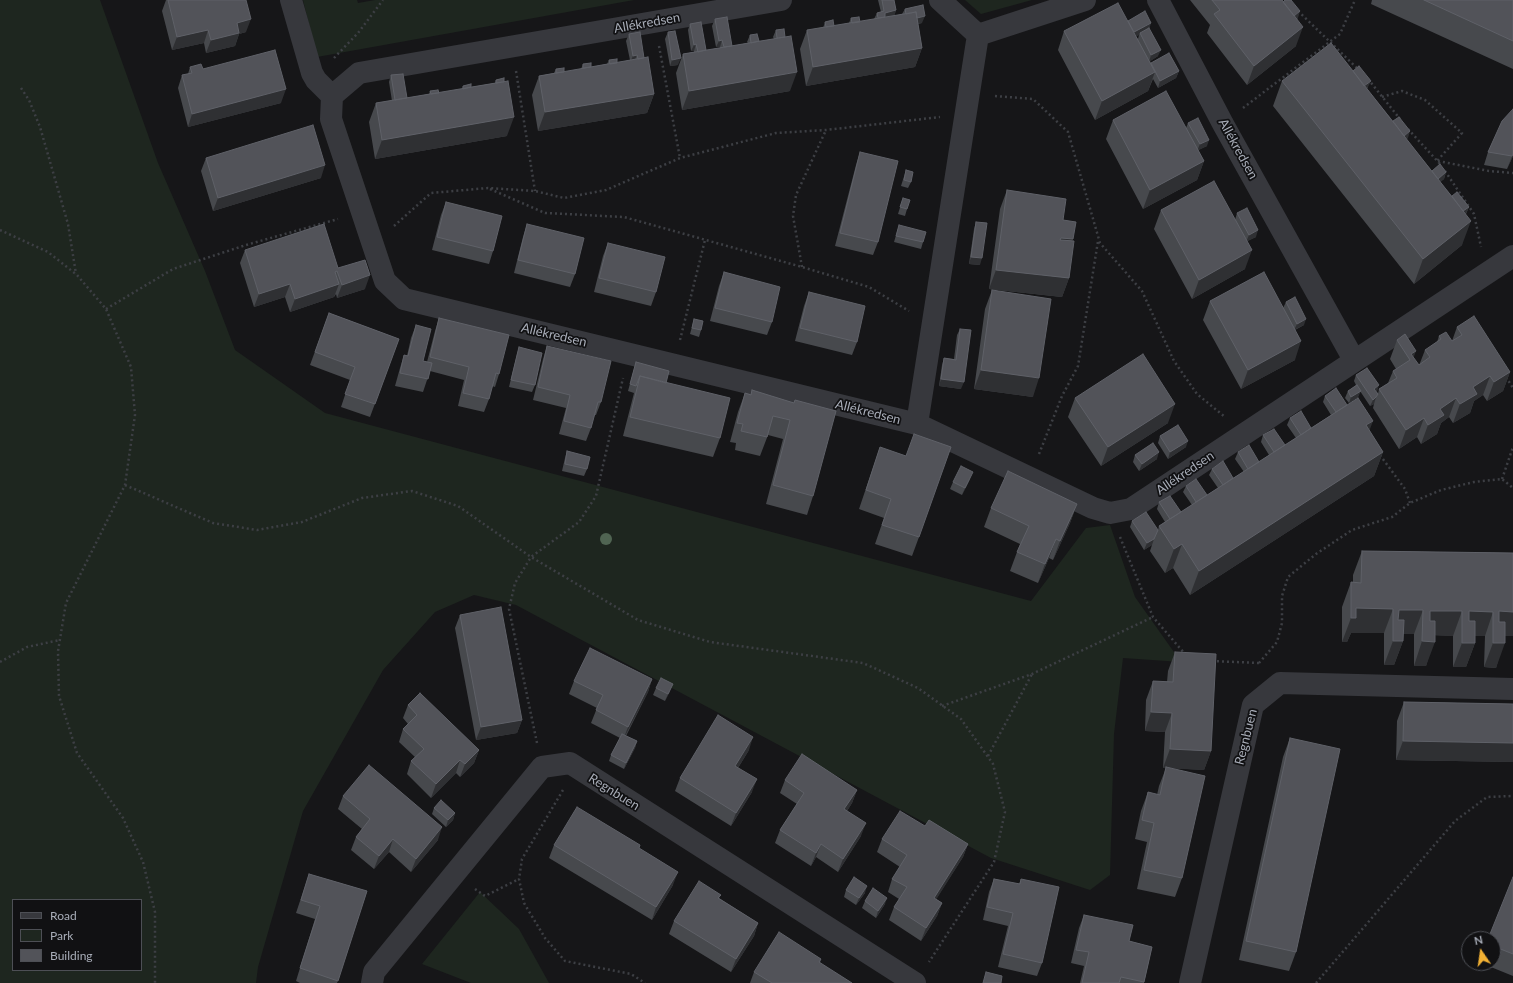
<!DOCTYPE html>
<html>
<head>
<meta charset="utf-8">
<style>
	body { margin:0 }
	#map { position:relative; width:1513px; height:983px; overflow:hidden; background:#161618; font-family:Lato,sans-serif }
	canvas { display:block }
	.legend { position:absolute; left:12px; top:899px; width:130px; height:72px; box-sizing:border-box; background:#111113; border:1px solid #4d4f55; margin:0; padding:5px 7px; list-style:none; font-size:12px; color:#a8adb8 }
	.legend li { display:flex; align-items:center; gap:8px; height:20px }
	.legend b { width:20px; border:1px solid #4d4f55 }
	.north { position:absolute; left:1461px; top:931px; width:40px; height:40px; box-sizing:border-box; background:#111113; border:1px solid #4d4f55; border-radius:50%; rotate:347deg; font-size:11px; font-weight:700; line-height:16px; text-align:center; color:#a8adb8 }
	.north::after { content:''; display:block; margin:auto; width:14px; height:18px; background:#f2b134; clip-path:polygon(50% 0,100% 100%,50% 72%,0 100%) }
</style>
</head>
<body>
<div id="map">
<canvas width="1513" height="983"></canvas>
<ul class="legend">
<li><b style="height:5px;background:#37383d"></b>Road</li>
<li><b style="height:11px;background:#1e261f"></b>Park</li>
<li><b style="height:11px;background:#525359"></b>Building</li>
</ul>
<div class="north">N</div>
</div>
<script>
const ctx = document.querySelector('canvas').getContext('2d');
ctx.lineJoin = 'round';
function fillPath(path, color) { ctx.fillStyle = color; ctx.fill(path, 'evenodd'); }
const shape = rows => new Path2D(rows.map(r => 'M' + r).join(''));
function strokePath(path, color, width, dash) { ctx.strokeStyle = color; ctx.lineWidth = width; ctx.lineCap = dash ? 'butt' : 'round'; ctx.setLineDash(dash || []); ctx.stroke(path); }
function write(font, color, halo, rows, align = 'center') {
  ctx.font = font + ' Lato,sans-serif'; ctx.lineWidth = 3.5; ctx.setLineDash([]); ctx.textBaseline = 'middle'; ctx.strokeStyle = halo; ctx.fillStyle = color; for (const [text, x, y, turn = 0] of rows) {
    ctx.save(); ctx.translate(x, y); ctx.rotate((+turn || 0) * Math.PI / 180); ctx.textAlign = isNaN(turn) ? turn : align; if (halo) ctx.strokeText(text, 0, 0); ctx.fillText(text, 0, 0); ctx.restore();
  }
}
fillPath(shape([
	[0,0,100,0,158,163,205,271,235,350,325,413,1031,601,1086,528,1110,525,1135,597,1181,662,1123,658,1114,734,1110,875,1090,890,991,858,516,605,474,595,435,612,383,670,303,811,258,967,256,983,0,983],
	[13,900,141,900,141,970,13,970],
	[303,0,357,0,358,3,375,0,634,0,317,57],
	[965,0,1032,0,981,14],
	[480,892,519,929,549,983,471,983,422,964]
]), '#1e261f');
strokePath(shape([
	[1298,11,1359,70],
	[659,46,680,158],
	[334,58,358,33,383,0],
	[516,71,535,191],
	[1368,79,1400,119],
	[21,88,29,100,40,127,68,224,76,274],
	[995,96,1033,99,1068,132,1100,243,1142,291,1174,361,1197,394,1225,417],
	[1382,97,1402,91,1425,100,1462,133,1437,161],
	[1243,108,1340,34,1355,0],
	[1408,129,1441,165],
	[1438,161,1489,171,1513,173],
	[1445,171,1474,214,1481,247],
	[490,189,545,213,624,217,802,267,869,287,909,311],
	[394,226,431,193,488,188,535,191,564,198,606,190,680,158,776,133,826,130,940,117],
	[0,230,48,252,77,275,106,309,131,367,135,415,125,485,66,603,58,651,59,696,77,753,123,818,143,862,155,912,155,983],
	[802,267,793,216,796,195,826,130],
	[106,309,173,269,246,245,338,219],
	[680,340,705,240],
	[1506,377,1513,388],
	[1039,454,1062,396,1078,366,1098,241],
	[1380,455,1405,489,1410,503],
	[1502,479,1513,447],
	[125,485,213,523,257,530,302,522,362,498,412,491,458,506,531,557,638,620,710,642,863,663,918,688,961,719,993,764,1005,812,994,862,929,962],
	[1120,537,1153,617,1185,654],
	[1212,661,1259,663],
	[0,662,27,647,60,640],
	[1259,663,1277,642,1282,623,1282,596,1288,577,1316,554,1352,530,1392,517,1410,503,1441,490,1474,482,1502,479,1513,488],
	[942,706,1032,674,1153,617],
	[537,743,509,609,515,583,531,557,579,522,596,496,623,378],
	[988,756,1032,674],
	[563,790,522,859,519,879,524,903,545,938,565,961,631,974,645,983],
	[475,889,485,896,519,879],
	[1316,983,1455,821,1487,797,1513,796]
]), '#3d3f44', 2.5, [2, 3]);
strokePath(shape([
	[291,0,312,73,316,80,332,96],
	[781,0,359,73,332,96,331,119,385,281,404,299,917,424,1093,508,1110,513,1131,509,1513,256],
	[940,0,978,35,1085,0],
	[1158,0,1223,124,1354,360],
	[917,424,978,35],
	[372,983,374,972,542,767,570,763,915,983],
	[1190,983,1253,705,1280,683,1513,689]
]), '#37383d', 22);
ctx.fillStyle = '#506452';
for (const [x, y] of [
	[606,539]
]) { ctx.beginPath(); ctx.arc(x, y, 6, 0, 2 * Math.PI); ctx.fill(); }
fillPath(shape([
	[166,0,246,0,246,32,239,34,235,46,206,53,204,43,172,50,162,11],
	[878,0,894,0,896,10,894,16,902,14,905,9,922,23,918,24,922,48,915,67,806,86,800,49,807,30,823,28,825,22,834,26,849,23,851,18,860,22,874,19,877,13,881,12],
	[1190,0,1282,0,1298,18,1297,19,1296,46,1247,85,1207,33,1210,25],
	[1372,0,1513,0,1513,69,1371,4],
	[715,19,732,46,748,43,747,42,750,35,759,41,774,39,773,37,776,30,790,91,682,110,676,73,683,54,694,52,694,51,691,51,688,30,690,24,706,50,720,48,720,47,716,47,712,26],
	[1128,21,1149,28,1158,56,1150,61,1151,63,1179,71,1176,78,1158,88,1153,79,1148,91,1095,120,1058,50,1064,31],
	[1139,35,1138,39,1136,36],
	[668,32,678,65,670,66,665,39],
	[629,34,644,58,654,94,647,113,538,131,532,95,539,76,554,73,556,69,564,72,581,69,583,64,591,67,607,64,609,60,617,63,630,60,626,41],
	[190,67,281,103,188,127,178,88,182,75,188,74],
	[1353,71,1368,87,1367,89,1393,121,1408,138,1406,139,1432,171,1446,172,1444,179,1440,182,1452,196,1469,207,1466,214,1462,245,1414,284,1273,106,1282,81],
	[391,75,407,98,429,94,430,91,439,93,462,89,463,86,471,87,495,83,496,80,507,136,375,159,369,122,376,103,392,101,389,82],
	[1513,109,1513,156,1507,169,1484,165,1488,152],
	[1113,120,1186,128,1188,123,1207,146,1198,150,1204,161,1197,180,1143,209,1106,139],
	[860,152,878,242,873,255,835,246,856,165],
	[206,158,321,178,213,211,201,171],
	[906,170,911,182,908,188,901,186],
	[1007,190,1063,220,1072,241,1069,278,1062,297,989,289,1000,209],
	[903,198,907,209,905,216,898,214],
	[446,202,493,251,489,264,432,250,441,215],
	[1161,210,1235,220,1237,213,1256,237,1247,241,1245,269,1192,299,1154,229],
	[976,222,980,265,969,264,974,229],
	[527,224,575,274,570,287,514,273,523,237],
	[899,225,923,242,921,249,894,242],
	[608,243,656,292,651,306,594,292,603,256],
	[245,250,338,268,365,289,337,298,336,294,334,297,290,312,285,297,254,307,240,263],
	[724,272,772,322,767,335,710,321,719,286],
	[992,290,1033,397,974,389,985,309],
	[809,292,857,342,852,355,795,341,804,306],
	[1210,301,1283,308,1286,302,1304,325,1295,330,1295,360,1241,389,1203,320],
	[329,313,399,339,370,417,341,407,350,380,310,365],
	[439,318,499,374,495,387,492,386,489,399,484,412,458,406,464,380,430,371,423,392,395,386,400,368,404,355,407,356,411,338,416,325,423,361,427,362,435,331],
	[694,319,701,330,699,337,690,334],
	[1457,327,1510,372,1503,391,1487,401,1483,395,1474,401,1470,413,1453,423,1449,417,1441,423,1437,434,1421,444,1417,437,1399,449,1373,408,1374,404,1370,406,1360,391,1358,397,1349,403,1345,398,1348,391,1356,385,1354,381,1356,375,1377,392,1378,394,1379,389,1388,383,1393,371,1396,369,1390,359,1397,340,1419,365,1420,363,1425,350,1437,342,1439,336,1452,341],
	[960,329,961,389,939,386,942,365,944,358,954,359,957,335],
	[547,346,601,402,596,415,594,415,591,428,586,441,559,434,566,408,533,400,543,359],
	[519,347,535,385,532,392,509,387,517,354],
	[636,362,720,438,713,457,623,436,634,393,628,391,634,369],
	[752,390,794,403,795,400,813,496,807,515,766,504,783,439,768,435,760,456,735,450,736,443,730,442,738,412,745,393,751,394],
	[1325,396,1347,405,1369,430,1383,452,1374,476,1190,595,1173,568,1165,573,1150,551,1152,545,1144,550,1130,527,1132,521,1158,530,1159,526,1165,522,1157,509,1159,502,1181,512,1192,505,1183,492,1186,486,1207,495,1218,488,1209,475,1212,469,1233,478,1244,472,1235,459,1238,452,1259,462,1269,455,1261,442,1263,435,1285,445,1296,438,1287,425,1290,418,1311,428,1331,415,1323,402],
	[1075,398,1168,423,1101,466,1068,417],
	[1160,436,1186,447,1168,459,1158,443],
	[880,447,919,537,912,556,875,544,884,518,859,509],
	[567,451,587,469,584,476,562,471,565,458],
	[1135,455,1157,459,1139,471,1133,462],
	[970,479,962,495,950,489,953,482],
	[1077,504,1070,523,1053,560,1049,558,1038,583,1010,571,1017,552,1020,544,984,527,991,508],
	[1362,551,1513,553,1513,636,1505,636,1496,668,1484,667,1485,636,1475,636,1475,643,1466,667,1453,667,1453,636,1435,635,1426,666,1414,666,1414,634,1403,634,1403,641,1394,665,1384,665,1384,633,1351,633,1347,642,1342,642,1342,607,1351,582,1353,582,1353,575],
	[460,615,522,720,517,733,476,740,455,628],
	[1175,652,1211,751,1204,770,1171,768,1182,878,1175,897,1137,889,1147,842,1135,839,1141,811,1148,792,1157,795,1159,786,1166,768,1163,768,1165,732,1145,731,1146,700,1153,681,1167,682,1168,671],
	[652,679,648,692,626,736,637,741,635,748,624,769,609,761,611,755,620,738,591,723,597,708,569,694,574,681],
	[656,688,670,691,665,701,653,695],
	[1404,702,1513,704,1513,762,1396,760,1397,721],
	[408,705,479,750,474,763,460,777,456,773,431,798,407,774,411,761,415,757,399,742,403,729,408,724,403,718],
	[1290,738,1296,952,1289,971,1239,960,1283,757],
	[749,750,738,768,752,792,731,826,675,791,680,778],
	[785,780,857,790,852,803,847,811,861,836,838,872,816,857,811,866,775,843,780,830,797,804,780,793],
	[343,796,438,840,411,872,389,852,374,869,351,850,356,837,362,829,338,809],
	[434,808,455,813,453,820,446,827,432,814],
	[925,826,968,844,963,857,936,899,942,903,937,916,921,941,889,920,894,907,899,899,888,892,892,879,900,867,877,852,882,839],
	[554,845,673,885,652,920,549,858],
	[309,874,367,891,337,983,300,983,296,981,315,919,296,913],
	[1513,877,1513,976,1481,963,1493,963,1493,939],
	[994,879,1019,884,1021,879,1042,963,1037,976,998,967,1008,926,983,920,989,892],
	[846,890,865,893,856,905,844,897],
	[721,895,719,898,758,923,754,936,731,972,669,934,674,921],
	[865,901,885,904,876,918,862,908],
	[1084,915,1129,941,1152,947,1144,983,1080,983,1084,966,1071,963,1079,928],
	[821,959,820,963,852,983,750,983,754,972]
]), '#47494d');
fillPath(shape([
	[896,10,894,17,882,19,885,13],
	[1300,11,1298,18,1288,26,1290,19],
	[925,16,922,23,904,26,907,20],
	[251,19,246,32,239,34,235,46,206,53,211,40,237,23],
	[1151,23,1149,30,1140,33,1139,35,1130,39,1133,33],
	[1303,27,1296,46,1247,85,1254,66],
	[208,30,204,43,172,50,177,37],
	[722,40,720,47,716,47,719,41],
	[696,44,694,51,691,51,694,45],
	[922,48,915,67,806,86,813,67],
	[1161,50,1158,56,1149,62,1151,55],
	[637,55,634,62,630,62,633,56],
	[681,58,678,65,670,66,672,60],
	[1179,71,1176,78,1158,88,1160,81],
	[797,72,790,91,682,110,689,91],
	[1155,72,1148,91,1095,120,1102,101],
	[1371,81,1368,87,1359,95,1361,88],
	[286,89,281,103,188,127,192,114],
	[654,94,647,113,538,131,545,112],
	[514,117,507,136,375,159,382,140],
	[1410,131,1408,138,1398,145,1400,139],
	[1209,140,1207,146,1197,151,1200,144],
	[1513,154,1513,156,1507,169],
	[1204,161,1197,180,1143,209,1150,190],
	[325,165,321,178,213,211,218,198],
	[1446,172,1444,179,1434,187,1436,180],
	[1469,207,1466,213,1457,221,1459,214],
	[1471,221,1462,245,1414,284,1423,259],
	[1258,230,1256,237,1246,242,1249,235],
	[1061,238,1073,239,1066,258,1054,257],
	[1252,250,1245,269,1192,299,1199,280],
	[971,257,982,258,980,265,969,264],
	[996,270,1069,278,1062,297,989,289],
	[370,275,365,289,337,298,342,285],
	[290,284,285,297,254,307,259,294],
	[339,284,334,297,290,312,295,299],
	[1306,319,1304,325,1294,330,1297,324],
	[1301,341,1295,360,1241,389,1248,370],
	[1416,351,1409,370,1411,354],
	[981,370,1039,378,1033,397,974,389],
	[1510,372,1503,391,1487,401,1494,382],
	[1490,376,1483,395,1474,401,1470,413,1453,423,1460,404,1473,387],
	[941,379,964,382,961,389,939,386],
	[1379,385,1377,392,1372,395,1374,389],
	[1361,391,1358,397,1349,403,1351,397],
	[1376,397,1374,404,1370,406,1373,400],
	[1456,398,1449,417,1441,423,1437,434,1421,444,1428,425,1440,409],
	[1175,404,1168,423,1101,466,1108,447],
	[1424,418,1417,437,1399,449,1406,430],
	[1373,421,1364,445,1366,425],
	[1188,441,1186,447,1168,459,1170,452],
	[1159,452,1157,459,1139,471,1142,464],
	[1383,452,1374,476,1190,595,1199,571],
	[973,472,970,479,962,495,965,488],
	[1077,504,1070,523,1053,560,1060,541],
	[1056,539,1049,558,1038,583,1045,564],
	[1154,539,1152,545,1144,550,1147,543],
	[1182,544,1173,568,1165,573,1174,549],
	[1356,608,1393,609,1384,633,1351,633,1347,642,1342,642,1351,618],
	[1399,610,1423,610,1414,634,1393,634],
	[1430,611,1462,611,1453,636,1423,635],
	[1469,611,1493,612,1485,636,1462,636],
	[1499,611,1513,612,1513,636,1493,636],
	[1393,641,1403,641,1394,665,1384,665],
	[1422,641,1435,642,1426,666,1414,666],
	[1462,643,1475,643,1466,667,1453,667],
	[1493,643,1505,643,1496,668,1484,667],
	[652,679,648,692,623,740,628,727],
	[673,684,670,691,665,701,668,694],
	[1151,712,1172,713,1165,732,1145,731],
	[522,720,517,733,476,740,481,727],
	[753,737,749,750,731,779,735,766],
	[637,741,635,748,624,769,626,763],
	[1403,741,1513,743,1513,762,1396,760],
	[1170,749,1211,751,1204,770,1163,768],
	[479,750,474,763,460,777,465,764],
	[460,760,456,773,431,798,436,784],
	[757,779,752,792,731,826,736,813],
	[857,790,852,803,840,822,844,809],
	[455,813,453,820,446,827,448,820],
	[866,823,861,836,838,872,843,859],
	[442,827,438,840,411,872,416,859],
	[393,839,389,852,374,869,379,856],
	[821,844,816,857,811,866,816,853],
	[968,844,963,857,929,911,934,898],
	[678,872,673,885,652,920,656,907],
	[867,886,865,893,856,905,859,898],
	[887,898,885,904,876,918,878,911],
	[942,903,937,916,921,941,926,928],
	[758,923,754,936,731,972,736,959]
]), '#2f3033');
const building = shape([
	[168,0,246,0,251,19,237,23,239,33,211,40,208,30,177,37,168,0],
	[882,0,894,0,896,10,885,13,885,17,878,18,877,13,884,11,882,0],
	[1212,0,1282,0,1303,27,1254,66,1214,14,1220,10,1212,0],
	[1285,0,1291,0,1300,11,1294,16,1283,2,1285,0],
	[1424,0,1513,0,1513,41,1424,0],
	[1118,3,1155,72,1102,101,1064,31,1118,3],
	[923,5,925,16,917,18,916,12,906,14,905,9,923,5],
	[1145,11,1151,23,1134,32,1128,21,1145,11],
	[916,12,922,48,813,67,807,30,916,12],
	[727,17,732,46,724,47,722,40,719,41,715,19,727,17],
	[859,17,860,22,852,23,851,18,859,17],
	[833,20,834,26,826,27,825,22,833,20],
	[701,22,706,50,698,52,696,44,694,45,690,24,701,22],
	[1149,28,1161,50,1151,55,1140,33,1149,28],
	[784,29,785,37,777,38,776,30,784,29],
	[675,31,681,58,672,60,668,32,675,31],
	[640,32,644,58,638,59,637,55,633,56,629,34,640,32],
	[757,34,759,41,751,43,750,35,757,34],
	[791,36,797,72,689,91,683,54,791,36],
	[1331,43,1471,221,1423,259,1282,81,1331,43],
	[275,50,286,89,192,114,182,75,192,73,190,67,201,64,203,69,275,50],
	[1169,53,1179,71,1160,81,1151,63,1169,53],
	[648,57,654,94,545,112,539,76,648,57],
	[617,59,617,63,610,64,609,60,617,59],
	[591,63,591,67,583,68,583,64,591,63],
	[1359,66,1371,81,1364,86,1353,71,1359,66],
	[564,68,564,72,556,73,556,69,564,68],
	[403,74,407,98,395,100,391,75,403,74],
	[504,78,504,82,496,83,496,80,504,78],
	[508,81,514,117,382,140,376,103,508,81],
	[471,84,471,87,463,89,463,86,471,84],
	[438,90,439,93,431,94,430,91,438,90],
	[1166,91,1204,161,1150,190,1113,120,1166,91],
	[1513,109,1513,154,1512,156,1488,152,1502,121,1513,109],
	[1399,117,1410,131,1404,136,1393,121,1399,117],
	[1198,118,1209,140,1200,144,1188,123,1198,118],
	[313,125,325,165,218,198,206,158,313,125],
	[860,152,898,161,878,242,840,233,860,152],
	[1440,164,1446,172,1438,179,1432,171,1440,164],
	[906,170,913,172,911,182,904,180,906,170],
	[1214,181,1252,250,1199,280,1161,210,1214,181],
	[1007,190,1066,199,1063,220,1076,222,1073,239,1061,238,1060,240,1074,241,1069,278,996,270,1007,190],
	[1457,192,1469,207,1463,211,1452,196,1457,192],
	[903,198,910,200,907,209,900,207,903,198],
	[446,202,502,216,493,251,437,237,446,202],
	[1247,208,1258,230,1249,235,1237,213,1247,208],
	[976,222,987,223,982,258,971,257,976,222],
	[324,224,338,268,365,260,370,275,342,285,337,271,335,272,339,284,295,299,290,284,259,294,245,250,324,224],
	[527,224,584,238,575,274,518,260,527,224],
	[899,225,926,232,923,242,896,236,899,225],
	[608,243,665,257,656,292,599,278,608,243],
	[724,272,780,287,772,322,715,308,724,272],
	[1264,272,1301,341,1248,370,1210,301,1264,272],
	[992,290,1051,299,1039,378,981,370,992,290],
	[809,292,865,306,857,342,800,328,809,292],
	[1295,297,1306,319,1297,324,1286,302,1295,297],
	[329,313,399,339,375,404,345,394,355,367,315,352,329,313],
	[1474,316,1510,372,1494,382,1490,376,1473,387,1477,394,1460,404,1456,398,1440,409,1444,415,1428,425,1424,418,1406,430,1379,389,1397,378,1393,371,1410,360,1397,340,1405,334,1416,351,1411,354,1419,365,1430,357,1425,350,1441,339,1439,336,1446,332,1452,341,1462,335,1457,327,1474,316],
	[439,318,509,335,499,374,496,373,489,399,463,393,469,367,430,357,439,318],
	[694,319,703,321,701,330,692,328,694,319],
	[416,325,431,329,423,361,432,363,428,379,400,373,404,355,408,356,416,325],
	[960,329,971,330,964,382,941,379,944,358,956,360,960,329],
	[547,346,611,361,601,402,598,402,591,428,564,421,570,395,538,387,547,346],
	[519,347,542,353,535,385,511,380,519,347],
	[1143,354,1175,404,1108,447,1075,398,1143,354],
	[636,362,669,371,666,383,640,376,636,386,630,384,636,362],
	[1367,368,1379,385,1374,389,1378,394,1376,397,1373,400,1356,375,1367,368],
	[640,376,730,398,720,438,630,417,640,376],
	[1357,385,1361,391,1351,397,1348,391,1357,385],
	[1336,388,1347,405,1336,412,1325,396,1336,388],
	[752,390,794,403,795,400,836,411,813,496,773,485,790,420,773,416,767,437,741,431,743,424,737,423,745,393,751,395,752,390],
	[1358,398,1373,421,1366,425,1383,452,1199,571,1182,544,1174,549,1159,526,1358,398],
	[1301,411,1311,428,1301,435,1290,418,1301,411],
	[1178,425,1188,441,1170,452,1160,436,1178,425],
	[1274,429,1285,445,1274,452,1263,435,1274,429],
	[914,434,951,447,919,537,882,525,891,499,866,490,880,447,906,456,914,434],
	[1153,443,1159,452,1142,464,1135,455,1153,443],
	[1249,445,1259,462,1248,469,1238,452,1249,445],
	[567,451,590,457,587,469,565,464,567,451],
	[1223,461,1233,478,1223,485,1212,469,1223,461],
	[961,466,973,472,965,488,953,482,961,466],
	[1008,471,1077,504,1060,541,1056,539,1045,564,1017,552,1029,526,991,508,1008,471],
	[1196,479,1207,495,1196,502,1186,486,1196,479],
	[1170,496,1181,512,1170,519,1159,502,1170,496],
	[1146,512,1158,530,1154,539,1147,543,1132,521,1146,512],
	[1362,551,1513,553,1513,612,1499,611,1499,622,1505,622,1505,643,1493,643,1493,612,1469,611,1469,621,1475,621,1475,643,1462,643,1462,611,1430,611,1430,621,1435,621,1435,642,1422,641,1423,610,1399,610,1398,620,1404,620,1403,641,1393,641,1393,609,1356,608,1356,618,1351,618,1351,582,1361,583,1362,551],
	[501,607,522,720,481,727,460,615,501,607],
	[590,648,652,679,628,727,596,710,603,695,574,681,590,648],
	[1175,652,1216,654,1211,751,1170,749,1172,713,1151,712,1153,681,1173,682,1175,652],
	[661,678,673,684,668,694,656,688,661,678],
	[420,693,479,750,465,764,460,760,436,784,411,761,424,749,403,729,417,715,408,705,420,693],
	[1404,702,1513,704,1513,743,1403,741,1404,702],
	[718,715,753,737,735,766,757,779,736,813,680,778,718,715],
	[622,734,637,741,626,763,611,755,622,734],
	[1290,738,1340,749,1296,952,1246,941,1290,738],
	[802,754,857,790,844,809,866,823,843,859,821,844,816,853,780,830,804,793,785,780,802,754],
	[369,765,442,827,416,859,393,839,379,856,356,837,370,819,343,796,369,765],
	[1166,767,1205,776,1182,878,1144,870,1154,823,1142,820,1148,792,1160,795,1166,767],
	[441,800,455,813,448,820,434,808,441,800],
	[577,807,640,845,639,848,678,872,656,907,554,845,577,807],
	[900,811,925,826,929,820,968,844,934,898,942,903,926,928,894,907,907,887,892,879,907,855,882,839,900,811],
	[309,874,367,891,338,981,300,968,320,906,301,900,309,874],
	[854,877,867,886,859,898,846,890,854,877],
	[1513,877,1513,954,1493,946,1493,939,1488,939,1513,877],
	[994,879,1020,884,1021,879,1059,887,1042,963,1003,954,1013,913,987,907,994,879],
	[699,881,721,895,718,898,758,923,736,959,674,921,699,881],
	[873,888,887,898,878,911,865,901,873,888],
	[1084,915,1133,925,1129,941,1152,947,1144,982,1121,977,1119,983,1082,983,1089,952,1076,950,1084,915],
	[779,932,821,959,819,962,852,983,772,983,754,972,779,932],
	[986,972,1002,976,1001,983,983,983,986,972]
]);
fillPath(building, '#525359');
strokePath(building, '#5f6168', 1);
write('13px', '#a8adb8', '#111113', [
	["Allékredsen",647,23,-10],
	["Allékredsen",1238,149,61],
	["Allékredsen",554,335,13],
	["Allékredsen",868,412,14],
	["Allékredsen",1185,473,-34],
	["Regnbuen",1246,737,-76],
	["Regnbuen",614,792,32]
]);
</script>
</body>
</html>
